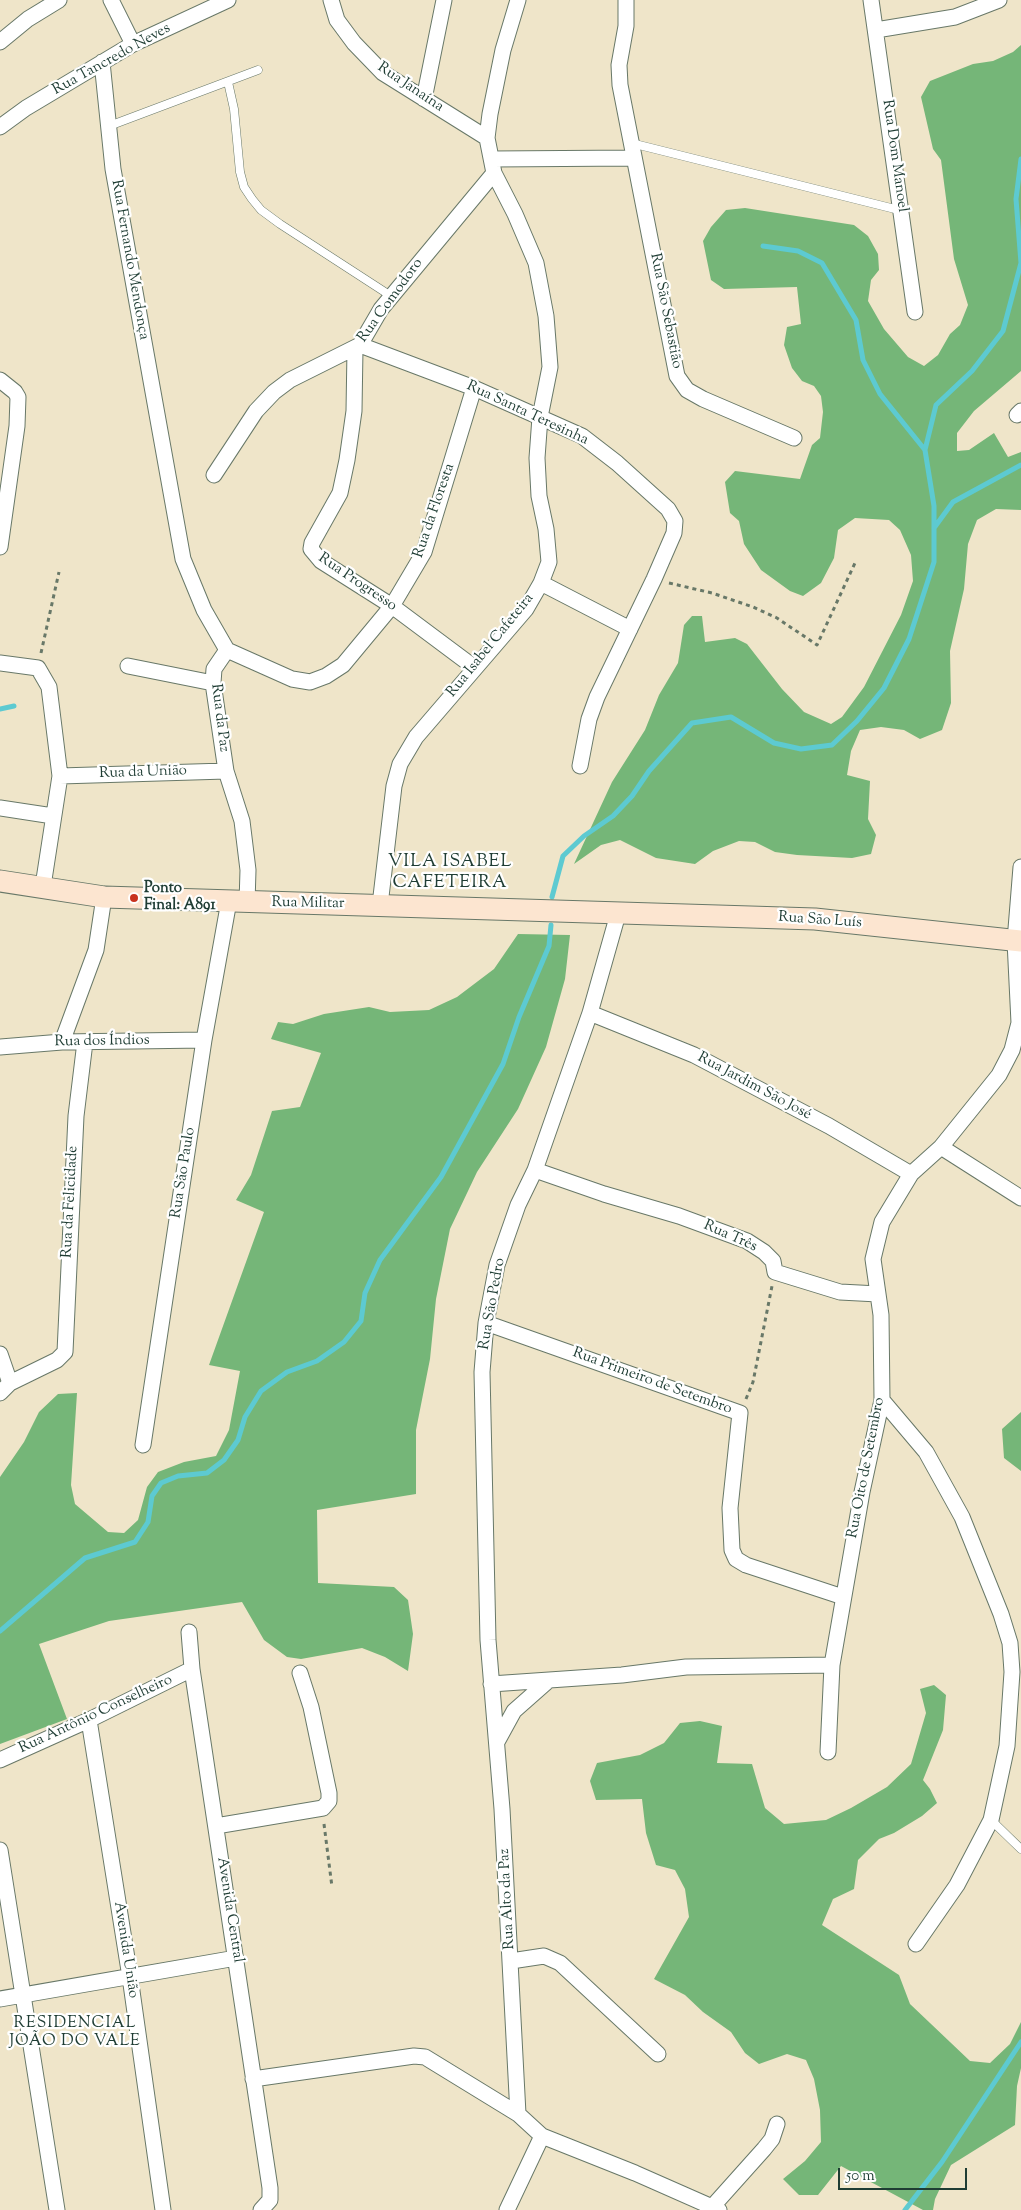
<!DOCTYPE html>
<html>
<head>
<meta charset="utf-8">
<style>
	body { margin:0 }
	#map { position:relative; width:1021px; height:2210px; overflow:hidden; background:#efe5c9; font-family:"Sorts Mill Goudy",serif }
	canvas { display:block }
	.scale { position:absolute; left:838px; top:2168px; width:129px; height:22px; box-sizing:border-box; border:2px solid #1f3d34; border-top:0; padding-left:6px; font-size:15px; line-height:18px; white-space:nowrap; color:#1f3d34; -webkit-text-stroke:4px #fff; paint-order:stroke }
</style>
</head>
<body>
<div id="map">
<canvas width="1021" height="2210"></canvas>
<div class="scale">50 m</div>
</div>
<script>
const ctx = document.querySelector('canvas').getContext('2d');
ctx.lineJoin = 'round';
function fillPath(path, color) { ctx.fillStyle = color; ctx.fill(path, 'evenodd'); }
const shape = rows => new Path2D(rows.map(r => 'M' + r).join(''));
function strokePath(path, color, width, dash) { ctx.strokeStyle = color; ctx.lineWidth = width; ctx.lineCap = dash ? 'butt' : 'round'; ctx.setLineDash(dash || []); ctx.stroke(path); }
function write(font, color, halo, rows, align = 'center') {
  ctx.font = font + ' "Sorts Mill Goudy",serif'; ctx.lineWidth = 4.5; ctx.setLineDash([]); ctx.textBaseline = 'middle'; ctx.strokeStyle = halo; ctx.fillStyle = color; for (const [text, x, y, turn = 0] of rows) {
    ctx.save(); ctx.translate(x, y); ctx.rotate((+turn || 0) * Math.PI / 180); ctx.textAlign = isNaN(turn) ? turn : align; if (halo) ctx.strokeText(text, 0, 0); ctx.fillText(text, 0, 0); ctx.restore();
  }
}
fillPath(shape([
	[1021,45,1021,371,974,411,957,433,957,451,969,450,994,433,1008,457,1021,452,1021,510,996,509,977,520,968,544,964,589,950,651,951,703,942,730,920,739,904,730,881,727,860,730,851,751,847,775,870,781,868,819,876,835,871,854,852,858,797,855,775,852,755,842,739,841,713,851,695,864,656,858,620,840,601,845,574,864,612,782,645,730,659,695,678,663,684,625,692,616,702,616,705,642,735,638,747,644,782,689,804,712,831,724,842,717,864,687,901,615,913,581,911,555,900,530,889,520,855,518,838,530,834,558,821,583,803,596,790,591,761,570,744,544,739,521,730,513,725,482,735,471,800,479,812,445,820,438,823,412,821,396,814,386,802,381,792,368,784,345,787,327,801,324,797,287,724,289,711,280,703,241,711,227,726,210,745,208,854,225,868,236,878,254,879,270,871,280,868,301,884,329,908,357,924,366,938,355,950,334,960,325,968,305,954,259,941,160,933,149,921,97,930,81,973,64,993,61,1013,52],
	[518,934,570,935,565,979,546,1047,518,1109,477,1172,450,1229,436,1299,430,1359,416,1430,416,1494,317,1510,318,1583,394,1587,408,1600,413,1634,408,1671,385,1657,362,1648,301,1659,287,1657,264,1640,242,1602,109,1621,39,1644,67,1719,0,1744,0,1477,24,1442,39,1412,58,1394,77,1393,71,1485,75,1504,108,1532,124,1533,138,1520,147,1487,158,1472,184,1462,216,1456,229,1430,240,1371,209,1365,264,1212,236,1200,251,1175,272,1111,300,1107,321,1053,271,1039,278,1022,293,1024,324,1014,369,1007,390,1012,429,1010,457,997,494,969],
	[1021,1412,1021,1471,1004,1458,1002,1429],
	[934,1685,946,1695,943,1730,923,1780,930,1789,937,1803,922,1816,894,1833,879,1839,858,1860,854,1889,833,1899,822,1925,899,1975,910,2004,970,2061,990,2063,1010,2044,1021,2022,1021,2068,1017,2086,1015,2125,951,2165,935,2199,933,2210,923,2210,841,2166,818,2195,799,2195,783,2179,805,2161,821,2142,820,2110,814,2079,806,2060,787,2054,759,2064,745,2053,731,2032,703,2012,685,1995,654,1979,689,1917,685,1889,675,1870,656,1865,646,1833,642,1799,596,1800,590,1781,597,1763,640,1755,664,1743,680,1723,700,1721,722,1726,717,1763,752,1764,765,1808,784,1824,826,1820,851,1808,887,1787,911,1764,926,1713,920,1689]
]), '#75b678');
strokePath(shape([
	[763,246,798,251,822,263,856,320,863,360,880,394,925,450],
	[934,528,953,502,1021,465],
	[0,709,14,706],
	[552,897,563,856,584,836,613,816,632,796,649,771,692,723,731,717,774,743,801,749,832,745,857,721,884,688,909,639,934,562,934,506,925,450,936,405,972,371,1003,331,1021,263,1016,199,1021,159],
	[0,1631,85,1558,135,1542,148,1522,152,1496,161,1483,178,1476,207,1473,224,1460,238,1440,245,1417,261,1391,287,1372,317,1361,344,1342,361,1321,365,1293,380,1260,441,1177,503,1064,519,1017,549,946,551,925],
	[905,2210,942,2162,1021,2042]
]), '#5dcad1', 5);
const lane = shape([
	[228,82,234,109,240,172,244,187,252,199,261,210,280,224,391,296],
	[109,126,258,70],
	[631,143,903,211],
	[991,1820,1021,1849]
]);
const street = shape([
	[111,0,133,44],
	[331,0,337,20,354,43,383,73,487,138],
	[626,0,626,26,619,65,620,85,677,376,687,390,703,399,794,438],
	[871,0,915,312],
	[876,30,955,17,999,0],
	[0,42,28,19,59,0],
	[102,62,113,169,183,559,204,610,227,650,214,669,213,683,226,771,242,821,248,870,247,903],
	[424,99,444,0],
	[0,127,26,108,133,44,228,0],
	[492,159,634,158],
	[360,345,474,388,582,436,617,463,668,509,675,521,674,533,654,579,597,697,589,719,580,766],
	[355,349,354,411,347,460,340,493,312,543,311,549,321,561,392,606,475,668],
	[0,380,15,392,18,397,17,426,0,547],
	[1017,415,1021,411],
	[214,475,256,411,274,392,290,380,360,345,381,309,494,173],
	[541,583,630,629],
	[227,650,292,679,310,682,326,676,343,665,392,606,424,552,474,388],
	[0,663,38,668,49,687,60,776,43,886],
	[128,666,213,683],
	[60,776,226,771],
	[0,808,53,816],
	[380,905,394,786,400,764,416,737,526,609,541,583,549,562,546,529,539,496,537,458,540,417,550,367,546,316,536,263,515,214,494,173,487,138,490,114,503,50,518,0],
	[590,1013,694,1055,829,1126,911,1174],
	[62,1042,96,950,104,897],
	[0,1047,62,1042,204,1040],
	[941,1147,1021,1198],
	[535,1170,604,1194,679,1216,747,1241,764,1252,773,1261,775,1272,840,1292,878,1294],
	[486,1323,740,1413,730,1508,732,1550,736,1559,746,1565,843,1597],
	[0,1354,10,1383],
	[0,1393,10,1383,57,1360,65,1352,76,1116,85,1042],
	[882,1400,926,1452,962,1517,1001,1614,1010,1643,1012,1672,1007,1746,991,1820,957,1885,916,1944],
	[143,1445,204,1040,229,901],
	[189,1632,192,1669,270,2188,270,2200,261,2210],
	[491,1684,622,1675,686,1667,832,1665],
	[89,1720,130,1977,163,2210],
	[497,1742,514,1711,548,1681],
	[828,1752,832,1665,862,1492,882,1400,881,1315,873,1259,882,1222,911,1174,941,1147,999,1075,1012,1050,1019,1023,1015,941,1021,867],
	[0,1760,89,1720,192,1669],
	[216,1826,323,1808,329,1801,329,1793,311,1707,300,1673],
	[0,1850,57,2210],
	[511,1961,544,1956,560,1963,658,2054],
	[0,1999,236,1958],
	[253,2079,414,2056,425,2057,518,2114,542,2136,635,2173,719,2210],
	[518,2114,502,1809,488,1640,482,1372,486,1323,497,1265,518,1205,535,1170,590,1013,618,914],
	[713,2206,764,2149,772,2139,777,2124],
	[507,2210,542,2136]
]);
const secondary = shape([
	[0,881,104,897,815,919,1021,941]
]);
strokePath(lane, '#687868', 9);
strokePath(street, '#687868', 17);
strokePath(secondary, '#687868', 23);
strokePath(shape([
	[669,583,712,593,753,607,777,618,817,645,855,563],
	[41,653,59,572],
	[746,1399,753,1382,772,1286],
	[324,1824,332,1887]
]), '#687868', 3, [4, 4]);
strokePath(lane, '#fff', 8);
strokePath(street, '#fff', 15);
strokePath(secondary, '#fce5d0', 21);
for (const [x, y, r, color] of [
	[134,898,5,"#c8321e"]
]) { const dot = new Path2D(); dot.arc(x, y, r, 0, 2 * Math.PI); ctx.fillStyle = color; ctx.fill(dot); strokePath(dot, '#fff', 2); }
write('15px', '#1f3d34', '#fff', [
	["Rua Tancredo Neves",112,60,-29],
	["Rua Janaína",410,88,34],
	["Rua Dom Manoel",894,156,82],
	["Rua Fernando Mendonça",129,260,80],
	["Rua Comodoro",391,301,-54],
	["Rua São Sebastião",665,311,79],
	["Rua Santa Teresinha",527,414,25],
	["Rua da Floresta",435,511,-71],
	["Rua Progresso",357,583,34],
	["Rua Isabel Cafeteira",491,646,-51],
	["Rua da Paz",219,718,83],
	["Rua da União",143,773,-2],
	["Rua Militar",308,904,1],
	["Rua São Luís",820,921,4],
	["Rua dos Índios",102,1042,-1],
	["Rua Jardim São José",754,1087,28],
	["Rua São Paulo",184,1173,-81],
	["Rua da Felicidade",71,1202,-87],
	["Rua Três",730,1237,24],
	["Rua São Pedro",493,1304,-80],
	["Rua Primeiro de Setembro",652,1382,20],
	["Rua Oito de Setembro",867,1468,-79],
	["Rua Antônio Conselheiro",96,1715,-25],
	["Rua Alto da Paz",508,1899,-93],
	["Avenida Central",229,1910,81],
	["Avenida União",125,1950,81]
]);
write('bold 15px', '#1f3d34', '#fff', [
	["Ponto",144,889],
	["Final: A891",144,906]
], 'left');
ctx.letterSpacing = '1px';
write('16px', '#1f3d34', '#fff', [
	["RESIDENCIAL",75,2024],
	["JOÃO DO VALE",75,2042]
]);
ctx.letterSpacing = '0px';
ctx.letterSpacing = '1px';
write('18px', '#1f3d34', '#fff', [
	["VILA ISABEL",450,863],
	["CAFETEIRA",450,884]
]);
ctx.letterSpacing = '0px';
</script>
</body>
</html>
